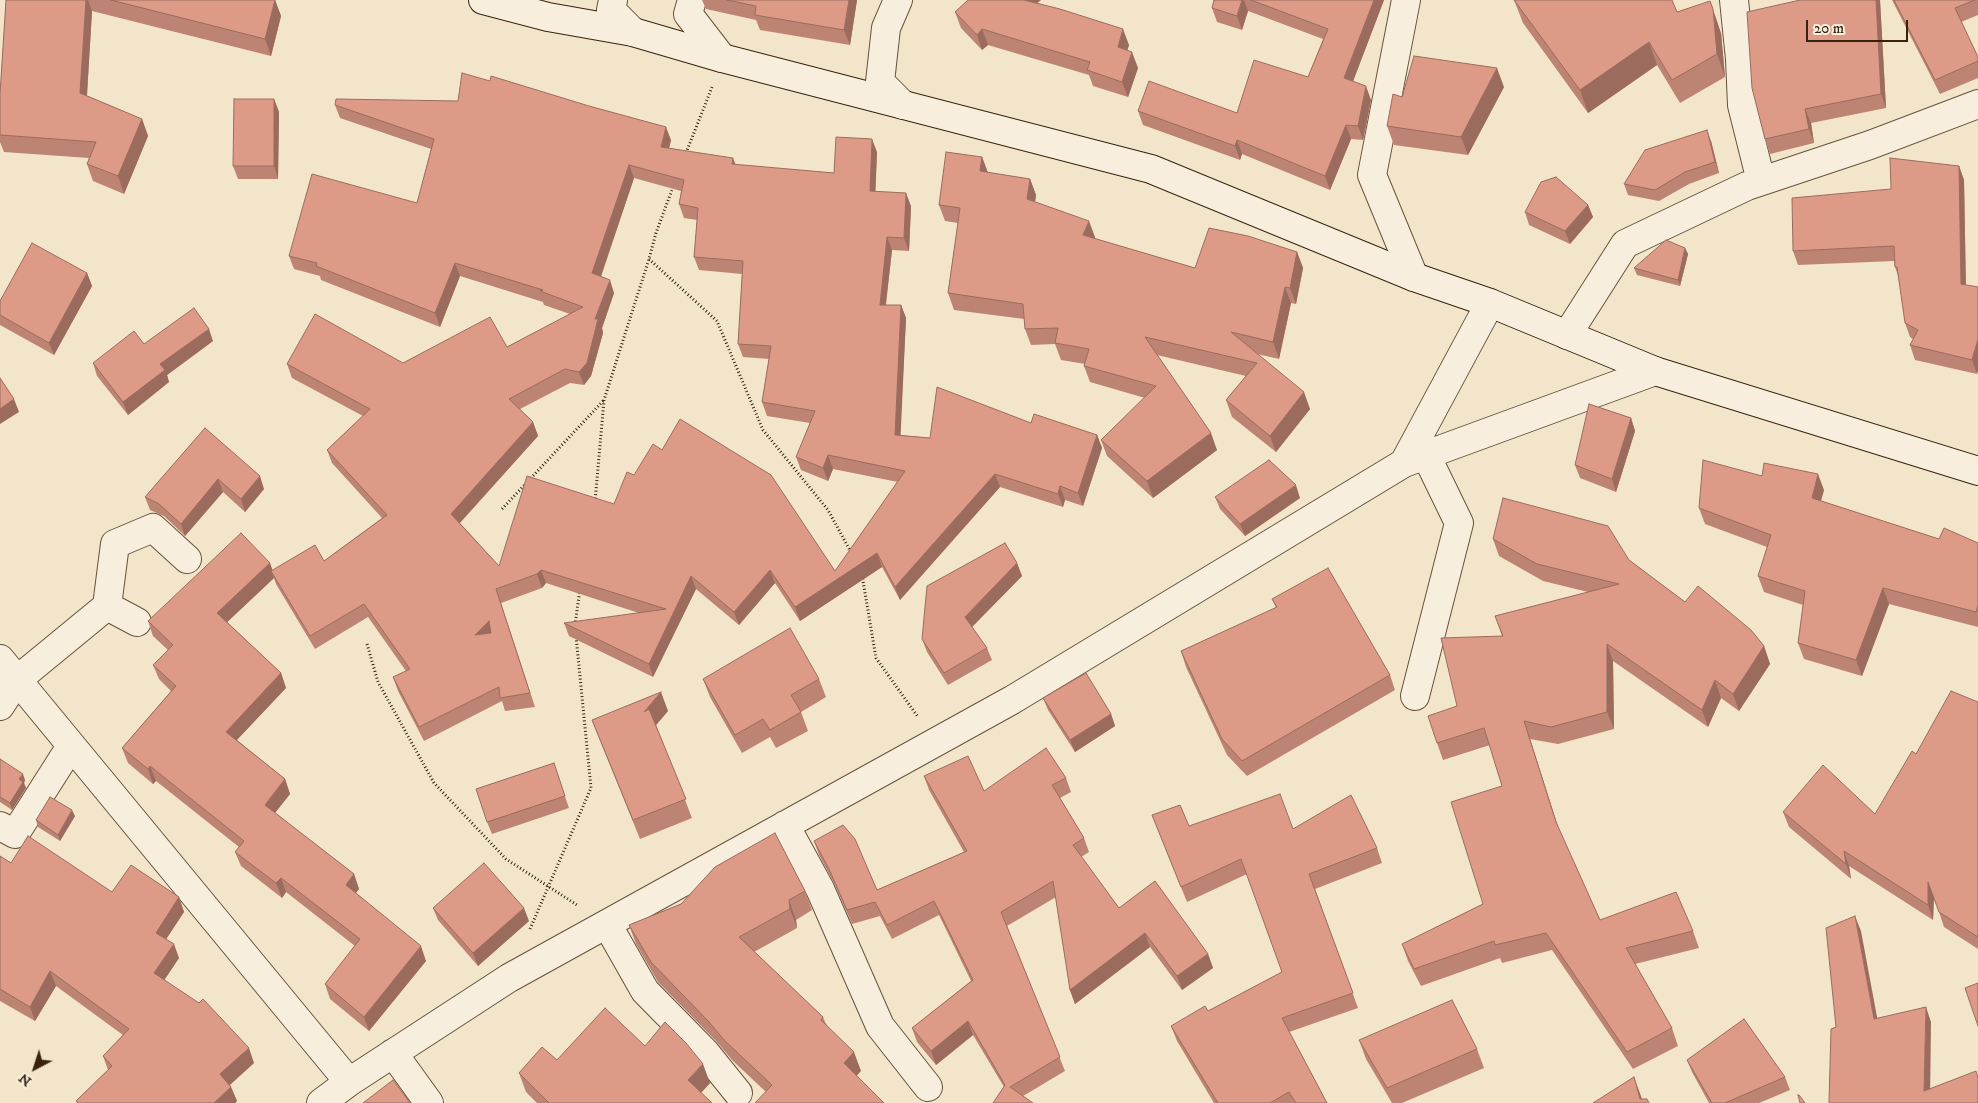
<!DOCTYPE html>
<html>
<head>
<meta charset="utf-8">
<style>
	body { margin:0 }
	#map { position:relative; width:1978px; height:1103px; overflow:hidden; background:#f3e5ca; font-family:"IM FELL DW Pica",serif }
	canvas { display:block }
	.north { position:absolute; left:10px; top:1043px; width:50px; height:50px; -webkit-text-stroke:4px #f7eedd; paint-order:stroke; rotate:220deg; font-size:14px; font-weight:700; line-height:20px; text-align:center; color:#38220d }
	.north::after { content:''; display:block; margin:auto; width:18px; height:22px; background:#38220d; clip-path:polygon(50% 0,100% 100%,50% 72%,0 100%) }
	.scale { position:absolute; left:1806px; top:20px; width:102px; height:22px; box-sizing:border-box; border:2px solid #38220d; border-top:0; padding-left:6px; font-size:15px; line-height:18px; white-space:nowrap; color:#38220d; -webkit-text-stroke:4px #f7eedd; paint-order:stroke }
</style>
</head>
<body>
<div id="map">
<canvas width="1978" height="1103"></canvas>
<div class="north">N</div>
<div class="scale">20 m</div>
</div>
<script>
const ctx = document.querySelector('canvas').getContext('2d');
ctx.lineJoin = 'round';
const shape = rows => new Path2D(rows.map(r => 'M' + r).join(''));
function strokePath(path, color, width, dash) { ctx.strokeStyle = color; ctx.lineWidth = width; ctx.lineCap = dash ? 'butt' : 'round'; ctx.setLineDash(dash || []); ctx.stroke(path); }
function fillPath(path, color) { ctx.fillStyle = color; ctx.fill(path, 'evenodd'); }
const minor = shape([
	[613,0,611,10,633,32],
	[692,0,688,14,722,58],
	[898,0,886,28,880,82,903,105],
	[1406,0,1372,175,1414,277],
	[1734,0,1740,59,1742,105,1761,181],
	[1567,335,1625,244,1747,186,1870,145,1978,104],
	[1404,463,1490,303],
	[107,606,115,544,153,528,187,559],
	[0,659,349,1082],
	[1415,696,1459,523,1426,455],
	[0,706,17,680,107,606,137,622],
	[785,825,820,889,880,1026,928,1087],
	[0,826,15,834,71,746],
	[607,924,645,991,705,1052,738,1093],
	[393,1053,429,1103],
	[321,1103,349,1082,509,978,1012,700,1404,463,1655,371]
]);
const secondary = shape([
	[483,0,548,17,633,32,722,58,1151,169,1414,277,1490,303,1655,371,1978,471]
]);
strokePath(minor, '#67533c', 30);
strokePath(secondary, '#38220d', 30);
strokePath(shape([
	[686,153,712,87],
	[649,259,717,321,763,430,828,510,852,554],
	[595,502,604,400,649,259,656,233,673,187],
	[502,509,604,400],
	[862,575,876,658,918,717],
	[575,625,580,589],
	[367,644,378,682,434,783,506,859,577,905],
	[530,929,591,788,576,636]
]), '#38220d', 3, [1, 2.5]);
strokePath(minor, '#f7eedd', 28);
strokePath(secondary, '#f7eedd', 28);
fillPath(shape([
	[6,0,275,0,281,16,271,56,92,11,87,96,142,119,148,136,124,194,93,181,87,164,89,158,4,152,0,142,0,94],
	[702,0,857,0,850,45,760,30,756,20,706,9],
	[968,0,1041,0,1037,3,1129,45,1127,51,1138,68,1128,97,1093,86,1089,75,988,45,982,50,961,28,955,12],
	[1214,0,1384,0,1353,81,1371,100,1363,140,1351,139,1330,190,1242,154,1240,160,1143,125,1138,111,1237,113,1308,77,1323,39,1248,11,1242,30,1217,22,1212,8],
	[1514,0,1677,12,1721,33,1725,77,1680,103,1657,65,1588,113,1523,23],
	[1880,0,1886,108,1811,123,1814,143,1770,154,1765,139],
	[1892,0,1978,0,1978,15,1961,22,1978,57,1978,78,1940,94],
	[1504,87,1468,155,1394,145,1387,126,1402,97],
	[274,99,279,112,278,179,238,179,233,166],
	[335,105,671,140,669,148,736,165,834,173,877,152,875,191,911,206,909,251,892,250,886,305,901,305,906,318,900,435,930,438,1031,423,1097,435,1102,448,1083,506,1065,500,1063,507,1000,487,900,600,882,567,800,621,775,583,739,625,696,589,653,677,569,636,564,623,639,613,546,583,542,588,501,603,535,707,505,711,502,701,424,741,398,691,393,677,406,671,368,617,315,649,276,584,274,578,227,622,281,673,286,688,237,740,285,779,290,794,275,813,354,874,359,889,356,893,426,961,369,1031,330,999,325,984,355,946,286,892,282,898,241,866,235,852,239,847,156,781,153,784,128,763,122,748,171,691,159,679,153,665,168,650,153,636,148,621,270,563,272,570,324,561,382,518,332,463,327,450,363,416,292,378,287,364,403,363,507,347,570,314,544,305,543,302,460,276,440,327,321,280,320,276,294,269,289,256,417,203,431,149,340,118],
	[634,178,681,191,679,204,684,218,697,220,694,257,699,270,742,274,738,344,743,357,769,359,762,402,767,416,810,423,796,457,801,470,828,481,833,469,898,482,835,571,614,504,499,566,460,523,538,436,533,422,520,409,570,383,584,385,591,376,603,333,602,328,614,293,601,277],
	[1711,141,1719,173,1689,184,1659,201,1628,195,1624,184],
	[982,157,988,173,1030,179,1036,195,1035,202,1095,237,1094,239,1195,268,1297,252,1303,268,1296,304,1291,303,1279,359,1257,354,1310,409,1276,452,1232,417,1226,400,1246,376,1157,355,1217,450,1153,498,1107,456,1101,440,1145,398,1090,382,1084,366,1085,364,1061,360,1055,344,1031,345,1025,329,1024,319,954,310,948,293,958,223,945,221,939,205],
	[1959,166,1964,180,1966,285,1977,374,1915,360,1910,345,1913,339,1910,337,1905,323,1899,278,1895,267,1894,261,1798,265,1793,251,1891,189],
	[1588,205,1593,217,1570,244,1529,225,1525,212],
	[1685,248,1688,254,1680,286,1637,275,1634,268],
	[87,273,92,286,54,355,0,325,0,301],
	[213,341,167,375,169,382,128,415,97,376,93,363,144,344],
	[1631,418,1635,431,1616,492,1580,478,1575,465],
	[205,428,264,489,245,512,223,492,185,536,164,516,150,510,145,497],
	[1762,476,1824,490,1821,501,1939,539,1978,543,1978,627,1889,604,1862,676,1804,659,1798,643,1803,605,1764,592,1758,576,1767,547,1705,524,1699,508],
	[1215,497,1300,498,1245,536,1220,509],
	[1493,539,1629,560,1685,602,1764,646,1770,664,1739,711,1721,698,1708,727,1613,661,1614,729,1558,744,1530,739,1558,828,1600,920,1693,931,1699,948,1635,964,1672,1028,1678,1046,1633,1069,1552,950,1502,963,1500,958,1421,986,1408,961,1402,944,1483,904,1502,786,1490,745,1443,760,1437,743,1457,706,1502,636,1495,616,1588,592,1543,581,1499,556],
	[1017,563,1022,576,972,627,987,648,992,660,948,685,927,652,922,639],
	[1272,599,1390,675,1395,690,1247,776,1227,755,1186,667,1181,651,1276,608],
	[703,679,819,679,826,697,801,712,808,731,776,748,770,737,742,753,710,697],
	[1043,698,1111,714,1115,726,1075,752,1048,710],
	[1978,702,1978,949,1944,927,1934,897,1933,920,1849,866,1851,879,1789,827,1783,812,1875,814,1916,754],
	[668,711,656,725,692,818,640,839,599,738,592,720],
	[0,759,25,780,24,783,26,788,12,810,0,802],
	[558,776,569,808,492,834,487,822],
	[924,776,984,791,1066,778,1071,792,1060,798,1084,838,1089,852,1081,857,1119,908,1208,954,1213,968,1182,990,1150,947,1075,1004,1070,990,1056,897,1007,926,1065,1071,1023,1096,1004,1087,973,1035,936,1065,917,1042,912,1028,971,981,939,915,892,939,880,916,852,924,834,883,819,855,814,841,877,890,964,852,929,790],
	[1152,815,1189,826,1293,829,1377,848,1382,863,1315,889,1358,1008,1289,1032,1327,1103,1214,1103,1177,1041,1171,1026,1208,1011,1282,972,1247,874,1187,902],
	[75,816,60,841,38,827,36,820],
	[0,856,11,863,112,892,179,897,184,912,166,939,179,958,164,980,254,1063,230,1085,231,1087,237,1101,235,1103,77,1103,76,1101,108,1070,103,1056,123,1035,56,986,35,1021,0,1001],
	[805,891,812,910,796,920,797,928,754,952,823,1017,826,1024,861,1071,766,1092,732,1060,716,1041,658,982,636,944,629,925,681,904],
	[433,908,529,921,478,966,438,920],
	[1359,1040,1477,1049,1484,1068,1402,1103,1392,1103,1366,1059],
	[645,1046,710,1083,701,1093,712,1103,537,1103,526,1092,519,1073,557,1060],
	[1687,1060,1785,1077,1790,1090,1759,1103,1709,1103,1692,1072]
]), '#be8473');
fillPath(shape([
	[86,0,88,0,92,11,86,110,80,93],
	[275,0,281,16,271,56,265,39],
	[849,0,857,0,850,45,844,30],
	[1018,0,1041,0,1023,14],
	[1242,0,1244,0,1248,11,1242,30,1237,16],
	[1374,0,1384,0,1349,92,1344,78],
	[1876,0,1880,0,1886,108,1881,94],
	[1713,9,1721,33,1725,77,1717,54],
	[982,29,988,45,982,50,977,35],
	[1123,29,1129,45,1123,63,1118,47],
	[1649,42,1657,65,1588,113,1580,90],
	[1132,52,1138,68,1128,97,1122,82],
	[1497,68,1504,87,1468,155,1461,137],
	[1366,86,1371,100,1363,140,1358,126],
	[274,99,279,112,278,179,274,166],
	[1805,109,1811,123,1814,143,1809,129],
	[142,119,148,136,124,194,118,176],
	[1346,125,1351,139,1330,190,1325,176],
	[666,127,671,140,666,160,661,147],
	[1707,130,1711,141,1719,173,1715,162],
	[872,139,877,152,875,204,870,191],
	[1237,140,1242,154,1240,160,1235,146],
	[982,157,988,173,980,171],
	[733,158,738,171,732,164],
	[629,165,634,178,597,287,592,273],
	[1959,166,1964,180,1966,298,1961,284],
	[1030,179,1036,195,1033,216,1027,199],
	[906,193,911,206,909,251,904,238],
	[1588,205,1593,217,1570,244,1565,231],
	[1089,221,1095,237,1089,252,1083,235],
	[887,237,892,250,884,318,880,305],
	[1685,248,1688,254,1680,286,1678,280],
	[1297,252,1303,268,1296,304,1290,288],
	[455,263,460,276,440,327,435,313],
	[87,273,92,286,54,355,49,343],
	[610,280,614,293,602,328,603,333,591,376,584,385,579,372,595,319],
	[1285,287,1291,303,1279,359,1273,342],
	[901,305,906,318,900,448,895,435],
	[209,329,213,341,167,375,169,382,128,415,123,402,160,364],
	[1978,339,1978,371,1977,374,1972,360],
	[1304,392,1310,409,1276,452,1270,436],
	[14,399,19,412,0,424,0,409],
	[1631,418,1635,431,1616,492,1612,479],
	[533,422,538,436,456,527,451,514],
	[1211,433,1217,450,1153,498,1147,481],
	[1097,435,1102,448,1083,506,1078,493],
	[828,455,833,469,828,481,823,468],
	[995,474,1000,487,900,600,895,587],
	[1818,474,1824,490,1817,514,1812,498],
	[260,476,264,489,245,512,241,499],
	[218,479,223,492,185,536,181,524],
	[1296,485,1300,498,1245,536,1240,524],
	[1060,486,1065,500,1063,507,1058,494],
	[877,553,882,567,800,621,795,607],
	[270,563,275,577,271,571,274,578,222,627,217,613],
	[1017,563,1022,576,970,629,965,617],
	[541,570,546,583,542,588,537,574],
	[770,570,775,583,739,625,734,612],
	[691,576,696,589,653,677,649,664],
	[1883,588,1889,604,1862,676,1856,660],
	[489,621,494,634,475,635],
	[1607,644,1613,661,1614,729,1607,712],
	[1764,646,1770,664,1739,711,1733,694],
	[281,673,286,688,231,746,226,732],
	[1715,680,1721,698,1708,727,1702,710],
	[661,692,668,711,651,731,644,712],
	[1111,714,1115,726,1075,752,1070,740],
	[1524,721,1530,739,1562,839,1556,822],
	[150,766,156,781,153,784,148,769],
	[23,774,25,780,24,783,26,788,12,810,10,803,19,779],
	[285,779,290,794,270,819,265,805],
	[72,810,75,816,60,841,58,835],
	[1844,851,1849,866,1851,879,1846,864],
	[354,874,359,889,351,899,346,885],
	[281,878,286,892,282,898,276,883],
	[1928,882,1934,896,1933,920,1928,905],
	[179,897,184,912,161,947,156,933],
	[789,900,796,920,797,928,790,909],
	[524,908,529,921,478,966,473,953],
	[1855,916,1861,931,1880,1033,1874,1019],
	[1145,933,1150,947,1075,1004,1070,990],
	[174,944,179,958,159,988,154,973],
	[421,946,426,961,369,1031,364,1017],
	[1208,954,1213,968,1182,990,1177,976],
	[50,971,56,986,35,1021,30,1007],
	[1926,1007,1931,1022,1930,1103,1924,1091],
	[968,1021,973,1035,936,1065,931,1051],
	[249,1048,254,1063,225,1089,220,1074],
	[854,1052,861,1071,851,1082,844,1063],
	[703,1064,710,1083,695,1099,688,1080],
	[1634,1077,1641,1096,1643,1103,1641,1103],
	[231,1087,237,1101,235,1103,214,1103]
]), '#9b6c5e');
const building = shape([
	[6,0,86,0,80,93,142,119,118,176,87,164,96,142,0,135,0,94,6,0],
	[111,0,275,0,265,39,111,0],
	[727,0,849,0,844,30,755,15,756,6,727,0],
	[968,0,1024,0,1060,9,1123,29,1118,47,1132,52,1122,82,1087,70,1090,62,982,29,977,35,955,12,968,0],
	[1214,0,1242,0,1237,16,1212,8,1214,0],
	[1251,0,1374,0,1344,78,1366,86,1358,126,1346,125,1325,176,1237,140,1235,146,1138,111,1149,81,1237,113,1254,60,1308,77,1328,29,1251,0],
	[1514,0,1672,0,1677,12,1710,1,1713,9,1717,54,1672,80,1649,42,1580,90,1514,0],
	[1800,0,1876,0,1881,94,1805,109,1809,129,1765,139,1752,88,1747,12,1800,0],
	[1894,0,1975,0,1955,8,1978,57,1978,61,1935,80,1894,0],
	[1414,56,1497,68,1461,137,1387,126,1393,94,1402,97,1414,56],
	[462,73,490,81,491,76,589,106,666,127,661,147,733,158,732,164,834,173,836,137,872,139,870,191,906,193,904,238,887,237,880,305,901,305,895,435,930,438,937,387,1031,423,1034,414,1097,435,1078,493,1060,486,1058,494,995,474,895,587,877,553,795,607,770,570,734,612,691,576,649,664,564,623,666,609,541,570,537,574,496,589,530,693,500,698,499,687,419,727,393,677,410,669,364,604,310,636,271,571,315,545,324,561,387,515,327,450,370,409,287,364,315,314,403,363,490,317,507,347,583,307,540,291,543,290,455,263,435,313,316,266,317,263,289,256,312,174,417,203,434,139,335,105,336,99,458,101,462,73],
	[629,165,684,180,679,204,698,208,694,257,743,261,738,344,771,346,762,402,815,411,796,457,823,468,828,455,905,471,835,571,771,475,680,419,662,450,653,444,634,475,627,472,614,504,527,476,499,566,451,514,533,422,509,399,565,369,579,372,587,363,598,319,595,319,610,280,592,273,629,165],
	[489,621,491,633,475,635,489,621],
	[234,99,274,99,274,166,233,166,234,99],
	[1707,130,1715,162,1685,172,1655,190,1624,184,1645,150,1707,130],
	[946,152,982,157,980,171,1030,179,1027,199,1089,221,1083,235,1195,268,1209,228,1248,236,1297,252,1290,288,1285,287,1273,342,1231,332,1304,392,1270,436,1226,400,1257,363,1145,337,1211,433,1147,481,1101,440,1156,386,1084,366,1089,349,1055,343,1058,328,1025,329,1023,304,948,293,960,208,939,205,946,152],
	[1890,158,1959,166,1961,284,1978,287,1978,339,1972,360,1910,345,1918,330,1905,323,1897,267,1895,267,1894,246,1793,251,1792,198,1891,189,1890,158],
	[1556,177,1588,205,1565,231,1525,212,1541,182,1556,177],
	[1666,240,1685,248,1678,280,1634,268,1666,240],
	[32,243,87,273,49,343,0,315,0,301,32,243],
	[194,308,209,329,160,364,165,370,123,402,93,363,134,331,144,344,194,308],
	[0,378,14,399,0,409,0,378],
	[1589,404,1631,418,1612,479,1575,465,1589,404],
	[205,428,260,476,241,499,218,479,181,524,159,504,145,497,205,428],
	[1269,460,1296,485,1240,524,1215,497,1269,460],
	[1703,460,1762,476,1764,463,1818,474,1812,498,1939,539,1944,528,1978,543,1978,605,1976,612,1883,588,1856,660,1798,643,1805,591,1758,576,1771,535,1699,508,1703,460],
	[1503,498,1608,526,1629,560,1685,602,1698,586,1751,630,1764,646,1733,694,1715,680,1702,710,1607,644,1607,712,1551,727,1524,721,1556,822,1600,920,1676,892,1693,931,1626,948,1672,1028,1627,1052,1546,933,1495,945,1494,941,1414,969,1402,944,1483,904,1451,802,1502,786,1484,728,1437,743,1428,716,1457,706,1441,638,1503,636,1495,616,1619,584,1537,564,1493,539,1503,498],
	[241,533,270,563,217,613,281,673,226,732,285,779,265,805,354,874,346,885,421,946,364,1017,325,984,360,939,281,878,276,883,235,852,244,841,150,766,148,769,122,748,176,686,153,665,173,645,148,621,241,533],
	[1005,543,1017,563,965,617,987,648,944,673,922,639,927,586,1005,543],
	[1328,568,1390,675,1242,761,1222,739,1181,651,1277,607,1272,599,1328,568],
	[790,628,819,679,791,695,801,712,770,730,763,719,735,735,703,679,790,628],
	[1086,673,1111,714,1070,740,1043,698,1086,673],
	[1951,691,1978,702,1978,937,1939,912,1928,882,1928,905,1844,851,1846,864,1783,812,1823,765,1875,814,1912,751,1916,754,1951,691],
	[661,692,644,712,649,709,686,799,633,820,592,720,661,692],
	[1046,748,1066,778,1052,785,1084,838,1073,845,1119,908,1155,881,1208,954,1177,976,1145,933,1070,990,1053,881,1001,912,1060,1057,1010,1087,1033,1103,993,1103,1005,1085,968,1021,931,1051,912,1028,973,980,934,901,887,925,875,902,847,910,829,869,814,841,843,825,855,839,877,890,967,851,924,776,968,756,984,791,1046,748],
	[0,759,23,774,19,779,23,782,10,803,0,797,0,759],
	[554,763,565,796,487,822,476,789,554,763],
	[1280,794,1293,829,1351,795,1377,848,1309,874,1353,993,1282,1018,1327,1103,1296,1103,1289,1092,1270,1103,1218,1103,1171,1026,1205,1006,1208,1011,1282,972,1241,859,1181,887,1152,815,1180,805,1189,826,1280,794],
	[50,797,72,810,58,835,36,820,50,797],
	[775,833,805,891,789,900,790,909,739,937,823,1017,821,1020,854,1052,844,1063,884,1103,755,1103,772,1085,725,1041,709,1022,651,962,629,925,681,904,715,867,775,833],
	[28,836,112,892,131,865,179,897,156,933,174,944,154,973,199,1003,203,999,249,1048,220,1074,231,1087,214,1103,78,1103,76,1101,112,1066,103,1056,129,1029,50,971,30,1007,0,989,0,856,11,863,28,836],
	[484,863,524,908,473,953,433,908,484,863],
	[1855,916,1874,1019,1926,1007,1924,1091,1976,1071,1978,1078,1978,1103,1829,1103,1831,1029,1836,1027,1826,928,1855,916],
	[1978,983,1978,1026,1965,988,1978,983],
	[1452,1000,1477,1049,1387,1088,1359,1040,1452,1000],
	[605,1008,645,1046,665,1022,686,1043,703,1064,688,1080,712,1103,549,1103,519,1073,542,1047,557,1060,605,1008],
	[1744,1019,1785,1077,1725,1103,1712,1103,1687,1060,1744,1019],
	[1634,1077,1640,1099,1647,1099,1649,1103,1593,1103,1634,1077],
	[393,1080,410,1103,363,1103,393,1080],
	[1798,1095,1799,1095,1805,1103,1800,1103,1798,1095]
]);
fillPath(building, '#dd9a86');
strokePath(building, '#9b6c5e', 1);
</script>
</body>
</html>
